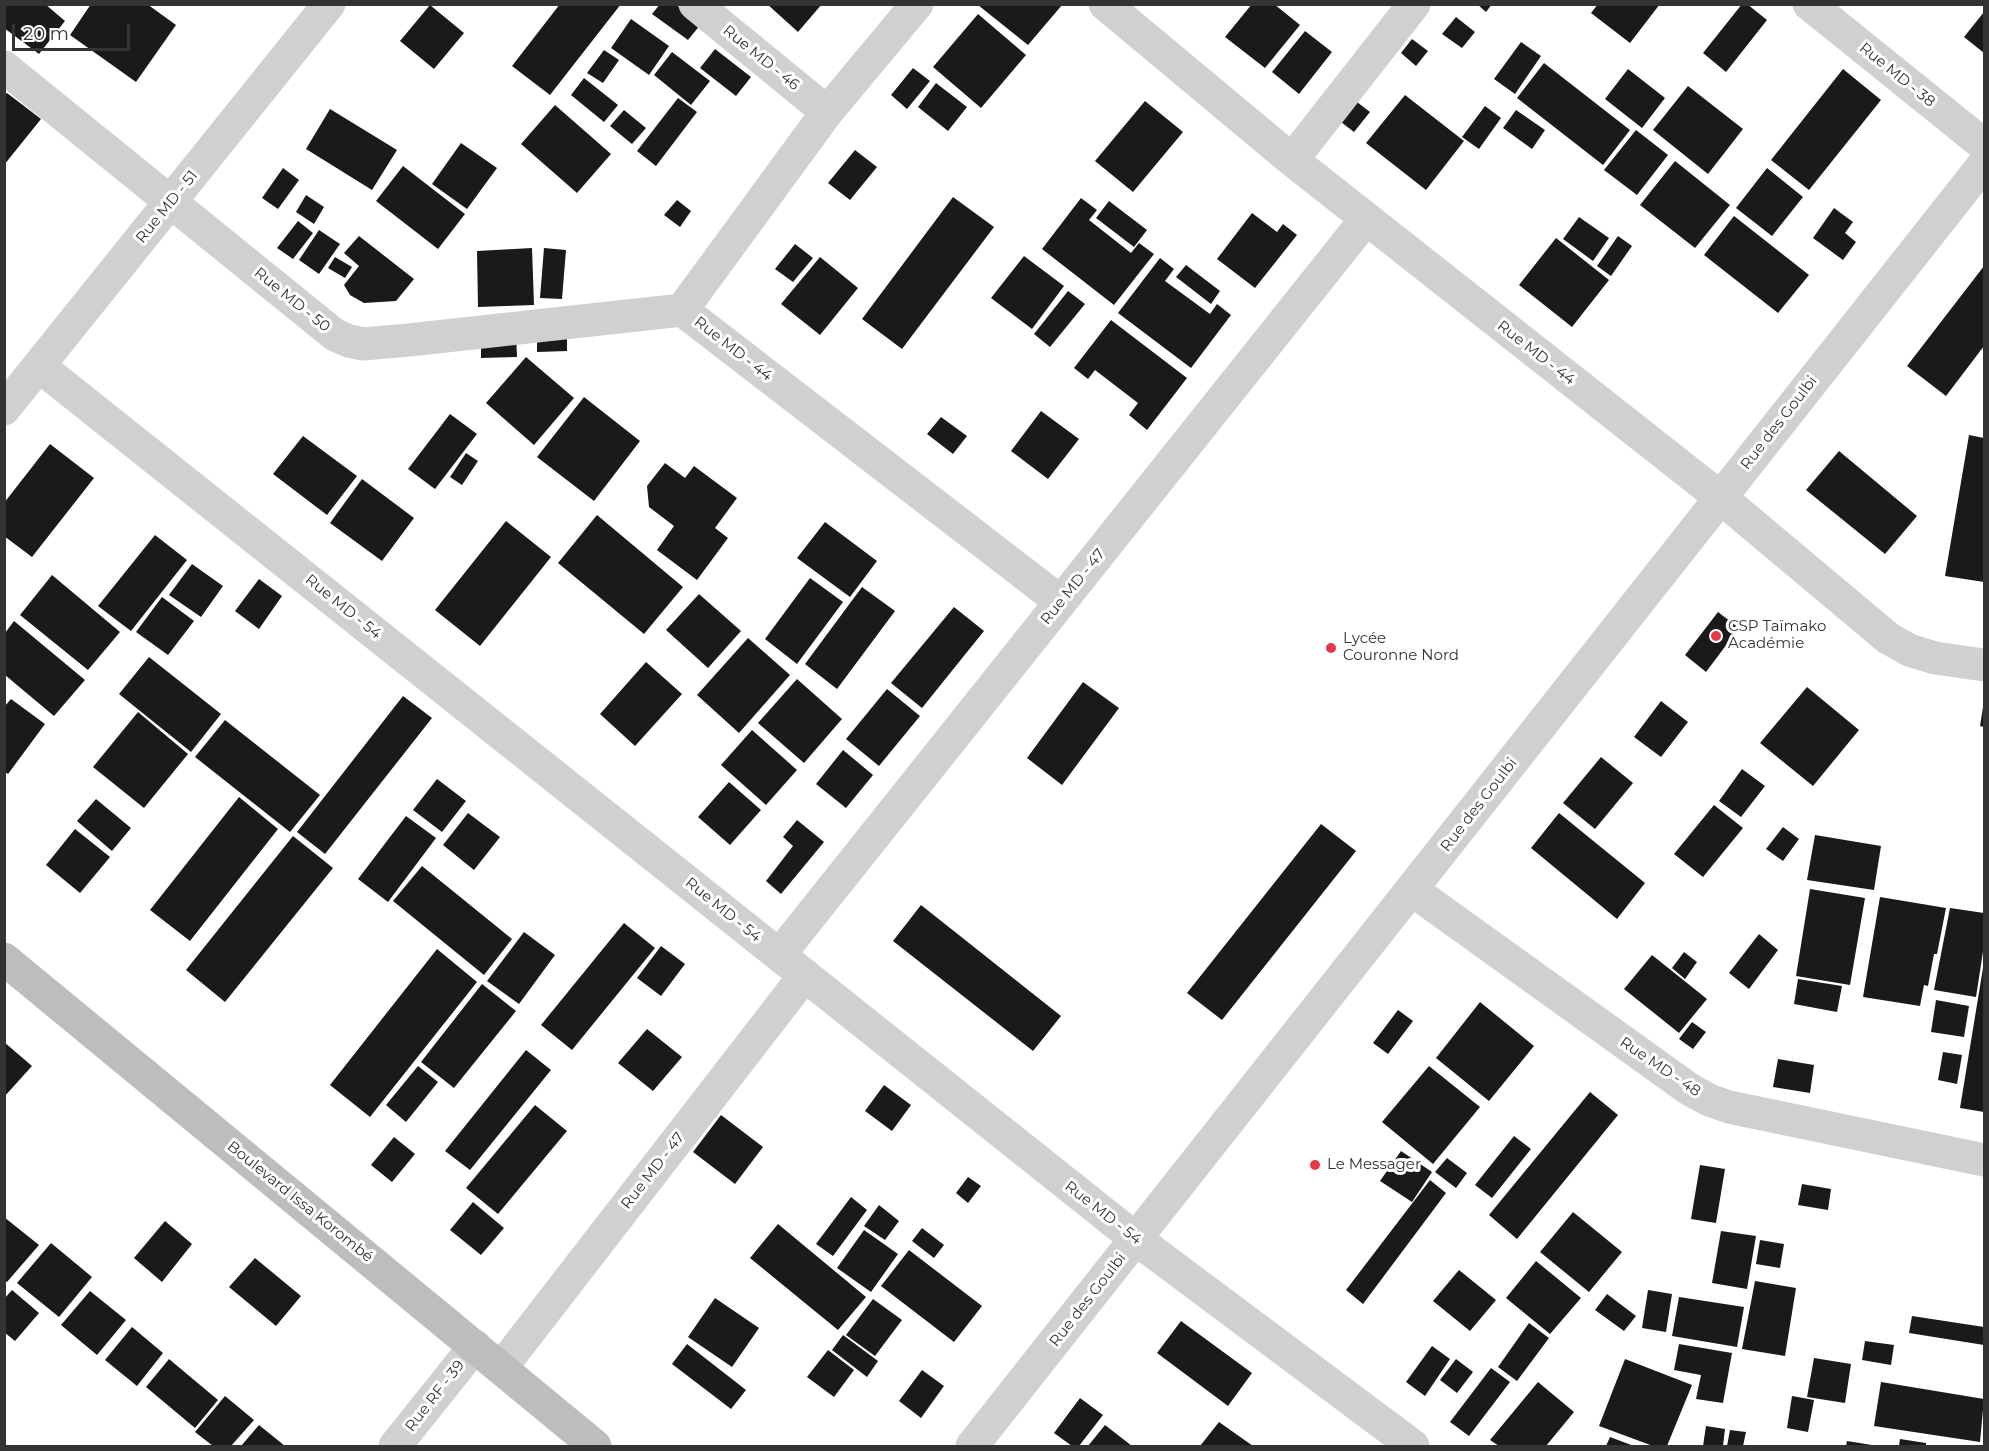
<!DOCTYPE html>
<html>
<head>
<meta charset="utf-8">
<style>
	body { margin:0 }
	#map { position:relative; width:1989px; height:1451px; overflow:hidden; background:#fff; font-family:Montserrat,sans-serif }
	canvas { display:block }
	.frame { position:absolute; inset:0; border:6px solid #333; pointer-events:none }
	.scale { position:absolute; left:12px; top:24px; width:118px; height:27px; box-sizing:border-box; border:3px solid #333; border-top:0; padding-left:8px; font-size:18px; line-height:21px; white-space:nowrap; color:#333; -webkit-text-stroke:4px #fff; paint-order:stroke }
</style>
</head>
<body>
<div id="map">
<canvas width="1989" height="1451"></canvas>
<div class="frame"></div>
<div class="scale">20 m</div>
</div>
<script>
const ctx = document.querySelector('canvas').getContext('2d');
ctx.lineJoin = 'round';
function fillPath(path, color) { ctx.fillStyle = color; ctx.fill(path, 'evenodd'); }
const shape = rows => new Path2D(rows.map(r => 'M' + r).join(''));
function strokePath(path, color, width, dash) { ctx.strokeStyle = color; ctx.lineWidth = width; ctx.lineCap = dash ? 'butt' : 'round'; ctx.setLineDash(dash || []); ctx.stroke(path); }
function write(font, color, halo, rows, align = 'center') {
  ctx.font = font + ' Montserrat,sans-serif'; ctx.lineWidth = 6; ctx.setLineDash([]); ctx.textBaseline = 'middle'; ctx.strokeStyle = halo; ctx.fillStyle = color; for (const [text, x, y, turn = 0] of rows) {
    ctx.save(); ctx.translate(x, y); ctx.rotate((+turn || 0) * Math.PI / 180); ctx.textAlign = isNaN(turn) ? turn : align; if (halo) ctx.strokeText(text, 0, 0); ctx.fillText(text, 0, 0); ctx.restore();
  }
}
fillPath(shape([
	[4,4,45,4,65,21,39,54,4,28],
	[91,4,147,4,176,25,136,82,70,35],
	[560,4,621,4,550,95,512,66],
	[660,4,675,4,701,24,688,40,652,14],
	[767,4,822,4,798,32],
	[1252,4,1274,4,1300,25,1265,68,1225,37],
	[1477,4,1492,4,1486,12],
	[1598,4,1660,4,1630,43,1591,13],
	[1742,4,1747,4,1767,20,1726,72,1703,53],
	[430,5,464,33,434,69,400,41],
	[978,5,1062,5,1028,45],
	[1984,12,1984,53,1964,37],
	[978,14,1026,55,981,108,933,67],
	[1456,17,1475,32,1462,48,1442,34],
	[631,19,669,46,649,75,611,48],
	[1305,31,1332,52,1299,94,1272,72],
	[1412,39,1428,51,1416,66,1401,53],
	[1521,42,1541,56,1515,94,1494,79],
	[715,49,751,77,736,96,700,68],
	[604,50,619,60,603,83,587,73],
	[672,52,710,81,691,105,654,75],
	[1544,63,1630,130,1603,165,1517,98],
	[913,68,930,81,907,109,891,95],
	[1628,69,1665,98,1642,128,1605,99],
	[1843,69,1881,100,1809,190,1771,160],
	[584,78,618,105,604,122,571,95],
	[936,83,967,107,948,131,918,107],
	[1688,86,1743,129,1708,174,1653,130],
	[7,93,41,119,4,165,4,96],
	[1405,95,1464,141,1426,190,1366,143],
	[678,98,697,112,656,166,637,151],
	[1145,101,1183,132,1133,192,1095,161],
	[1357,102,1370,112,1354,132,1341,122],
	[555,105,611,154,577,193,521,144],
	[1485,106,1501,118,1479,149,1462,137],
	[330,109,397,150,372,190,306,149],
	[624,110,646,128,632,144,610,126],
	[1516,110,1545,130,1532,149,1503,128],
	[1636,130,1668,155,1637,195,1604,170],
	[461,143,497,168,467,209,432,184],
	[855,150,877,167,850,200,828,183],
	[1675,161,1730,205,1695,248,1640,205],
	[403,166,465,214,438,249,376,201],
	[283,168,299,180,278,209,262,198],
	[1767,168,1803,197,1772,236,1736,208],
	[306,195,324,207,314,224,296,212],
	[953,197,994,227,902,349,862,319],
	[1081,198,1097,210,1089,220,1131,253,1139,243,1154,254,1114,305,1042,249],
	[677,200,691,211,680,227,664,215],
	[1109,201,1147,230,1134,247,1096,218],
	[1834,208,1853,222,1845,233,1856,242,1843,260,1813,238],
	[1252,213,1277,232,1283,224,1297,235,1255,288,1217,259],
	[1734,216,1809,275,1778,313,1704,255],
	[1579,217,1609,238,1593,261,1563,239],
	[298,221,313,233,293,259,277,248],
	[319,230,340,244,319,274,299,260],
	[359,236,414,279,396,301,364,303,350,295,344,285,359,266,344,253],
	[1618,236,1632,246,1611,276,1597,266],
	[1556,238,1609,280,1572,327,1519,285],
	[795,244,813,258,793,282,775,269],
	[532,248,534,305,478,307,477,251],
	[544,248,566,250,562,299,540,298],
	[1024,256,1064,286,1032,329,991,298],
	[335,257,352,267,345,278,328,268],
	[820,257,858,288,820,335,781,304],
	[1160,258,1174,269,1165,281,1210,314,1217,304,1231,315,1191,368,1118,313],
	[1186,265,1220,291,1211,304,1176,277],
	[1984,266,1984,346,1946,396,1907,366],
	[1068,291,1085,304,1050,347,1034,334],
	[1111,320,1187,378,1147,430,1129,415,1138,403,1095,370,1088,379,1074,368],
	[567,328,567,351,537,352,537,329],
	[516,334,517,357,481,358,481,336],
	[526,357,574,398,534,445,486,403],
	[584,397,640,441,594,501,537,457],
	[1041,411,1079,439,1048,479,1011,451],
	[450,414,477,434,435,489,408,469],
	[941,417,967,436,953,454,927,434],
	[1969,435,1984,438,1984,582,1945,576],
	[303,436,357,476,327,515,273,474],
	[50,444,94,478,32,557,4,536,4,503],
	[1839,451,1917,516,1885,554,1806,490],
	[466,453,478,461,462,485,450,477],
	[665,463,685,478,694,466,737,498,715,528,728,538,697,580,657,550,674,526,649,507,647,486],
	[362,479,414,518,382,561,330,523],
	[597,515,683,587,644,634,558,563],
	[506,521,551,557,480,646,435,610],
	[825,522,877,561,850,597,797,558],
	[155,535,187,560,131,631,98,606],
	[192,564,223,586,201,617,169,595],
	[52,575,120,632,88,670,20,615],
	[810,578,843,602,797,664,765,639],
	[259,579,282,596,259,629,235,611],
	[862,587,895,611,837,689,805,664],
	[699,594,741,631,708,668,666,630],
	[162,597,194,621,168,655,136,632],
	[954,607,984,631,922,708,891,683],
	[1718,612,1739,628,1706,672,1685,655],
	[14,621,85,680,54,716,5,675,5,633],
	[748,638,790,675,739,733,697,695],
	[149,657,221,714,191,752,119,694],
	[646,662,682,694,635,746,600,714],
	[797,679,842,719,804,763,758,723],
	[1083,682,1119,708,1062,785,1027,758],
	[1807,687,1859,730,1813,786,1760,743],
	[887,689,920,716,879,766,846,739],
	[403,696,432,718,325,854,297,832],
	[11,699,45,724,8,774,4,771,4,707],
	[1661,701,1688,722,1661,757,1634,737],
	[1983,707,1984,708,1984,727,1980,726],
	[138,712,188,754,144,808,93,767],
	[225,720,320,795,290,832,195,757],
	[752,730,797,770,766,805,721,765],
	[843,750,873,775,846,808,816,784],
	[1601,757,1633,783,1595,829,1563,803],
	[1742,769,1765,786,1741,817,1719,801],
	[437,779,466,801,442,832,413,810],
	[729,782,761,810,730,845,698,817],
	[239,797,278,829,190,941,150,910],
	[96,799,131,828,112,851,77,821],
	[1714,805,1743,828,1703,877,1674,854],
	[468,813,500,837,474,870,443,845],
	[1559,813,1645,883,1617,919,1531,848],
	[406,816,436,838,388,902,358,879],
	[797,820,824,842,781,894,766,881,793,846,783,837],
	[1321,824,1356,851,1222,1020,1187,993],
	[1783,827,1799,839,1783,861,1766,849],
	[75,829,110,857,80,893,46,865],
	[1815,835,1881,846,1874,890,1807,880],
	[293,836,333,868,225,1002,186,970],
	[422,866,512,939,484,975,393,901],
	[1810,889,1865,898,1850,985,1796,976],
	[1880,897,1946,908,1937,954,1934,954,1928,986,1924,985,1920,1006,1863,997],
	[921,905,1061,1016,1033,1051,893,941],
	[1950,908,1984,913,1984,945,1976,997,1934,990],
	[624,923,655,948,572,1050,541,1025],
	[524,932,555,955,519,1004,487,981],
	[1759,934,1778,950,1749,989,1729,973],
	[661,946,685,964,661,996,637,978],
	[437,949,477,982,370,1117,330,1085],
	[1684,952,1697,962,1685,979,1672,968],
	[1652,955,1707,999,1679,1033,1624,989],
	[1983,968,1984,968,1984,1112,1960,1108],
	[1798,979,1842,986,1837,1012,1794,1004],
	[482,984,516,1011,454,1088,421,1062],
	[1936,1000,1969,1006,1964,1037,1931,1032],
	[1480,1002,1534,1046,1489,1101,1436,1058],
	[1398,1010,1413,1021,1388,1054,1373,1043],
	[1692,1022,1706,1032,1693,1049,1679,1039],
	[647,1029,682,1057,653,1091,618,1063],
	[4,1042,32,1066,4,1097],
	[526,1050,551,1070,470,1170,445,1151],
	[1943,1052,1962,1055,1957,1084,1938,1080],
	[1778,1059,1814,1065,1810,1093,1773,1087],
	[418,1066,438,1082,406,1122,386,1105],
	[1429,1066,1480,1107,1433,1164,1382,1122],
	[884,1085,911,1105,892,1131,865,1111],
	[1590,1092,1618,1115,1517,1239,1489,1215],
	[535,1105,567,1131,498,1214,466,1188],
	[721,1115,763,1147,735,1184,693,1152],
	[1514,1136,1531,1149,1492,1198,1475,1185],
	[394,1137,415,1154,392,1182,371,1165],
	[1401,1151,1432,1172,1412,1202,1380,1181],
	[1447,1158,1467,1173,1456,1188,1435,1172],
	[1700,1165,1725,1169,1716,1223,1691,1219],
	[968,1177,981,1186,968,1203,956,1193],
	[1430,1180,1446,1193,1363,1304,1346,1290],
	[1802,1184,1831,1189,1828,1210,1798,1205],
	[851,1197,867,1210,833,1256,816,1244],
	[473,1202,504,1228,481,1255,450,1230],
	[879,1205,899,1221,885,1240,864,1226],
	[1573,1212,1622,1252,1589,1292,1540,1252],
	[4,1217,39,1245,7,1282,4,1280],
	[165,1221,192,1244,162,1282,134,1258],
	[778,1224,866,1297,838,1330,750,1258],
	[922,1228,944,1245,934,1258,912,1241],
	[864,1230,898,1254,871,1292,837,1268],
	[1721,1231,1756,1236,1747,1289,1712,1283],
	[1760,1240,1784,1244,1780,1268,1756,1264],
	[51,1243,92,1277,59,1317,17,1283],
	[909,1250,982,1306,954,1342,881,1286],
	[255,1258,301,1296,276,1326,229,1287],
	[1536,1261,1581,1298,1550,1334,1506,1298],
	[1459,1270,1496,1300,1470,1331,1433,1301],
	[1755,1281,1796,1288,1785,1356,1742,1349],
	[12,1290,39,1313,15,1341,4,1332,4,1299],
	[1648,1290,1672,1294,1666,1332,1642,1328],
	[90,1291,126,1320,97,1355,61,1325],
	[1607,1294,1636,1316,1624,1331,1595,1310],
	[1679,1297,1744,1307,1737,1347,1672,1336],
	[715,1298,759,1328,732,1367,688,1337],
	[873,1299,902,1320,875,1356,846,1335],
	[1912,1316,1984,1327,1984,1345,1909,1333],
	[1181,1321,1252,1373,1228,1406,1157,1353],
	[1529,1323,1549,1338,1517,1381,1498,1367],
	[132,1327,163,1353,137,1386,105,1360],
	[843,1335,878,1361,867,1377,832,1350],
	[1865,1341,1894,1345,1891,1365,1862,1360],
	[687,1344,746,1390,731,1409,672,1364],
	[1679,1344,1732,1353,1723,1403,1696,1399,1701,1375,1674,1370],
	[1432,1346,1450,1359,1425,1396,1406,1382],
	[828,1350,854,1370,834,1397,807,1377],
	[1814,1358,1851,1364,1845,1403,1807,1397],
	[169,1359,218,1400,195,1428,146,1387],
	[1456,1359,1473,1372,1457,1393,1440,1380],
	[1625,1359,1692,1385,1667,1446,1653,1446,1599,1426],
	[1491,1368,1510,1382,1469,1436,1450,1422],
	[922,1370,944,1386,921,1418,899,1401],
	[1538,1382,1574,1412,1546,1446,1499,1446,1490,1440],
	[1881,1382,1984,1399,1980,1442,1874,1426],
	[225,1396,254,1420,231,1446,213,1446,195,1432],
	[1792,1396,1814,1400,1808,1432,1787,1428],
	[1080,1398,1103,1415,1079,1446,1072,1446,1054,1433],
	[1219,1422,1253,1446,1200,1446],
	[259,1425,285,1446,241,1446],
	[1105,1425,1132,1446,1088,1446],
	[1706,1426,1725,1429,1723,1446,1703,1446],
	[1730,1430,1746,1432,1743,1446,1727,1446],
	[1610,1437,1634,1446,1606,1446],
	[1900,1439,1926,1443,1926,1446,1899,1446],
	[1847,1441,1872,1445,1872,1446,1846,1446]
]), '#1a1a1a');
strokePath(shape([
	[695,4,827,112],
	[1105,4,1292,160,1721,498,1888,638,1909,650,1935,658,1984,665],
	[1809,4,1984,145],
	[4,67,335,335,349,341,363,344,409,340,682,310],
	[1292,160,1414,4],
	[682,310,1061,602],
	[682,310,827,112,917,4],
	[39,366,1136,1239,1413,1446],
	[4,409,329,4],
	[1412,890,1689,1089,1709,1100,1729,1107,1984,1160],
	[780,954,1366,219],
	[501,1368,805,975],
	[395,1446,475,1346],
	[972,1446,1984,164]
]), '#d0d0d0', 33);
strokePath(shape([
	[4,959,595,1446]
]), '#bdbdbd', 33);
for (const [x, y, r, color] of [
	[1716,636,6,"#e63946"],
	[1331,648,6,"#e63946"],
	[1315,1165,6,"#e63946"]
]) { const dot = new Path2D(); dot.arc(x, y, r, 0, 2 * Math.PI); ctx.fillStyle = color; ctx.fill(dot); strokePath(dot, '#fff', 2); }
write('15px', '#333', '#fff', [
	["Rue MD - 46",761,58,39],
	["Rue MD - 38",1897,75,39],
	["Rue MD - 51",167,207,-51],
	["Rue MD - 50",292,300,39],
	["Rue MD - 44",733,349,38],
	["Rue MD - 44",1536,353,38],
	["Rue des Goulbi",1779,423,-52],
	["Rue MD - 47",1073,587,-51],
	["Rue MD - 54",343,607,39],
	["Rue des Goulbi",1479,805,-52],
	["Rue MD - 54",723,910,39],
	["Rue MD - 48",1660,1067,34],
	["Rue MD - 47",653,1171,-52],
	["Boulevard Issa Korombé",300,1202,39],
	["Rue MD - 54",1103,1213,38],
	["Rue des Goulbi",1088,1300,-52],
	["Rue RF - 39",435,1396,-52]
]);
write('15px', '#333', '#fff', [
	["CSP Taïmako",1728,627],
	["Académie",1728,644],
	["Lycée",1343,639],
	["Couronne Nord",1343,656],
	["Le Messager",1327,1165]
], 'left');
</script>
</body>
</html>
